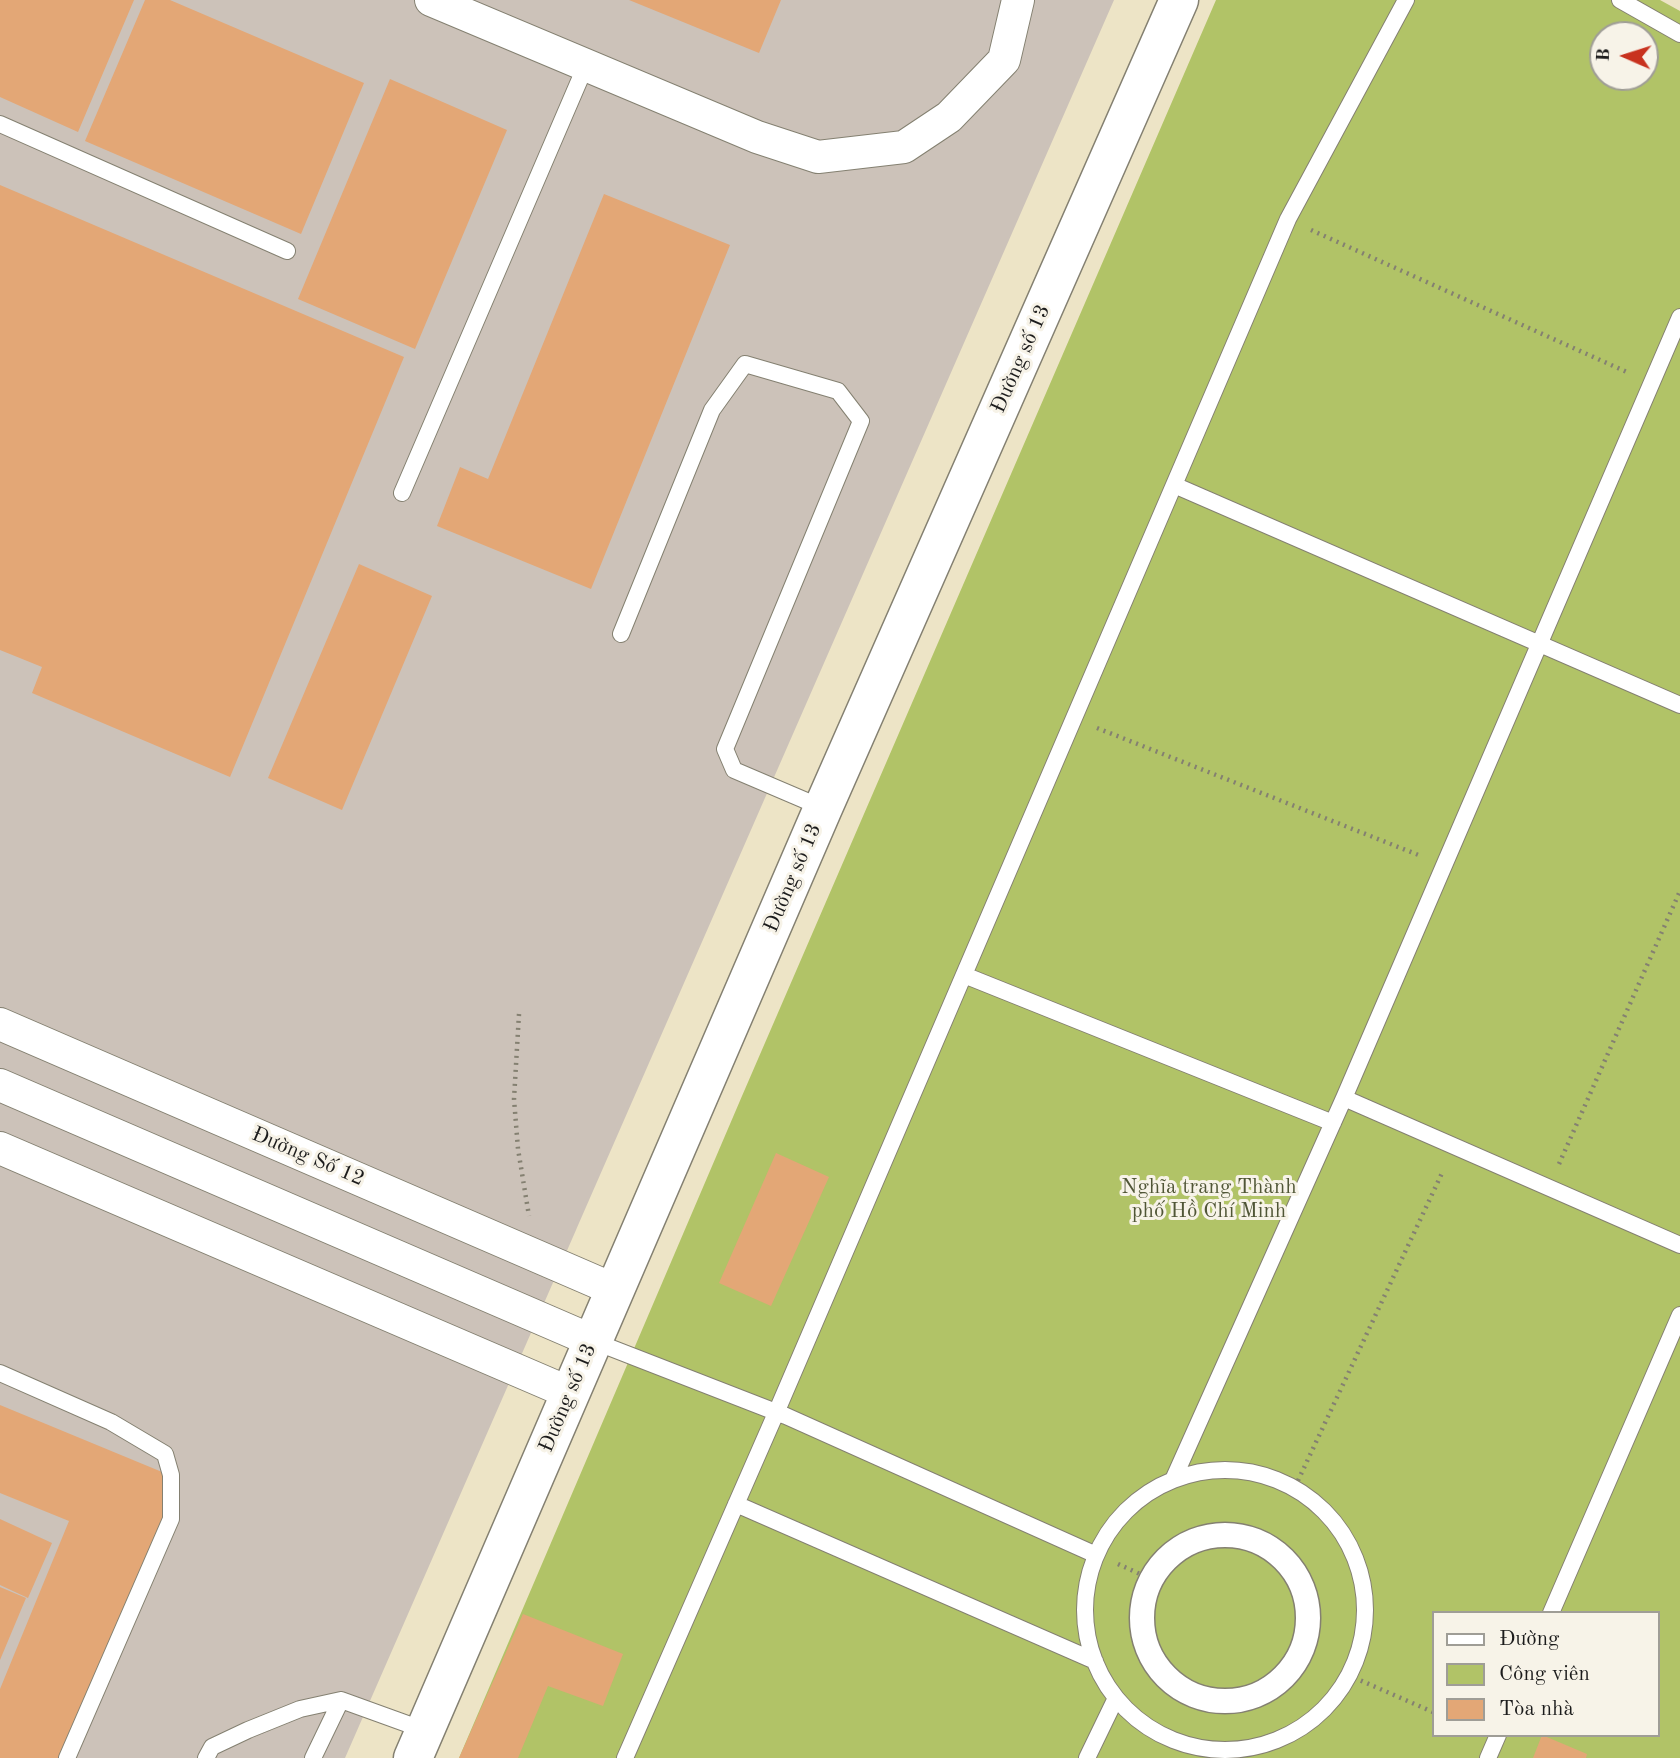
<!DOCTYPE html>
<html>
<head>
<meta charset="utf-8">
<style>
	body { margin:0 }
	#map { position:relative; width:1680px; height:1758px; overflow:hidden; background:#ede4c6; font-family:"Old Standard TT",serif }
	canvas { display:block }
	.legend { position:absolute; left:1432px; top:1611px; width:228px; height:126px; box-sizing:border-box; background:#f7f3e8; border:2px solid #9f9d96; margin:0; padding:9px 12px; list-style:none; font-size:21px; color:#1c1c1c }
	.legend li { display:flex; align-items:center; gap:14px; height:35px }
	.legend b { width:35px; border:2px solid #9f9d96 }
	.north { position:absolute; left:1589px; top:21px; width:70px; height:70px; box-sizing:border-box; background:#f7f3e8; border:2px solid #9f9d96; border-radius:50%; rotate:273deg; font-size:19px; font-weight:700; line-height:28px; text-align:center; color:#1c1c1c }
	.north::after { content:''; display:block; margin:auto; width:24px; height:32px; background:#c8321e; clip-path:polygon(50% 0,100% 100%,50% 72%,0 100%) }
</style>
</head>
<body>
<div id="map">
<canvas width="1680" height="1758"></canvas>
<ul class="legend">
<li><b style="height:9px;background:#fff"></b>Đường</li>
<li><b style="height:19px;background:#b1c367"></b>Công viên</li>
<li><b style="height:19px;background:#e3a776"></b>Tòa nhà</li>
</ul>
<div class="north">B</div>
</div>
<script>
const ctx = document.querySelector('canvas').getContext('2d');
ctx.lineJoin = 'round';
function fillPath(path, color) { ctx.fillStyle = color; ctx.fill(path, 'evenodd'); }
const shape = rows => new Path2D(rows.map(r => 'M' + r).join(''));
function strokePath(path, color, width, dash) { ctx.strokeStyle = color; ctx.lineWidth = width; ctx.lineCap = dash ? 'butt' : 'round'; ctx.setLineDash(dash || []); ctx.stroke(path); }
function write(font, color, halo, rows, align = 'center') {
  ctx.font = font + ' "Old Standard TT",serif'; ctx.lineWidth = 6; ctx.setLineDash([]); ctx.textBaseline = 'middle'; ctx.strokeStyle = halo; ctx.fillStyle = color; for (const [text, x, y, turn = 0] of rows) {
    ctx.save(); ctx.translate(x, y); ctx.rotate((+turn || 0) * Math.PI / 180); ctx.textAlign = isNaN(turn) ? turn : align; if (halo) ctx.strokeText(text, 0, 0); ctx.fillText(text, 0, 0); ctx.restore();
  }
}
fillPath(shape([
	[0,0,1114,0,345,1758,0,1758]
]), '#ccc2b9');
fillPath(shape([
	[1216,0,1660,0,1680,11,1680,1758,459,1758,742,1096],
	[1603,35,1645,35,1645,77,1603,77],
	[1433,1613,1657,1613,1657,1735,1433,1735]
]), '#b1c367');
fillPath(shape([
	[0,0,134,0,78,132,0,97],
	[145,0,170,0,364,83,301,234,85,141],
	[629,0,781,0,759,53],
	[390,79,507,130,415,349,298,299],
	[0,185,404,357,230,777,32,693,42,667,0,650],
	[604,194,730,245,591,589,437,526,460,467,488,479],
	[359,564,432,596,342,810,268,778],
	[776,1153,829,1177,771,1306,719,1283],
	[0,1405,179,1479,65,1758,0,1758,0,1689,69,1521,0,1493],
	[0,1519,52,1543,28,1598,0,1585],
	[0,1587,26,1598,0,1660],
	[523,1614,623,1654,603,1706,548,1686,518,1758,459,1758],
	[1542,1735,1587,1754,1586,1758,1533,1758]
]), '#e3a776');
const service = shape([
	[1620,0,1680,34],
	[0,124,287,251],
	[1174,485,1680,705],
	[402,493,586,65],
	[621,634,712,410,745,364,838,391,861,421,725,749,734,770,823,808],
	[964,975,1333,1123],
	[1344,1098,1680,1245],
	[593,1341,786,1416,1094,1554],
	[0,1373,111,1422,165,1454,171,1475,171,1519,67,1758],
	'1085 1610a140 140 0 1 1 280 0a140 140 0 1 1-280 0Z',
	[1173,1480,1344,1098,1680,317],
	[736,1504,1095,1661],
	[1551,1613,1680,1315],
	[206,1758,212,1747,248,1730,300,1709,341,1700,424,1730],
	[313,1758,341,1700],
	[625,1758,776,1413,1288,219,1406,0],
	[1087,1758,1116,1698],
	[1488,1758,1498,1735]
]);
const pedestrian = shape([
	'1142 1618a83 83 0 1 1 166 0a83 83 0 1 1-166 0Z'
]);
const minor = shape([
	[431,0,757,137,818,157,904,147,949,117,1004,60,1018,0],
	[0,1024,615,1290],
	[0,1085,593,1341],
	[0,1148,570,1393]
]);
const tertiary = shape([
	[413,1758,823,808,1179,0]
]);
strokePath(service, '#848071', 18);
strokePath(pedestrian, '#848071', 27);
strokePath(minor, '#848071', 34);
strokePath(tertiary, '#848071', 41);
strokePath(shape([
	[1311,230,1629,373],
	[1097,728,1421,856],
	[519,1014,514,1099,518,1149,529,1216],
	[1559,1164,1680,891],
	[1295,1487,1443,1171],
	[1118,1564,1151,1579],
	[1348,1675,1433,1712]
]), '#848071', 4.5, [2, 5]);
strokePath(service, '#fff', 16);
strokePath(pedestrian, '#fff', 24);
strokePath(minor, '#fff', 32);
strokePath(tertiary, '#fff', 38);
write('21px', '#1c1c1c', '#f7f3e8', [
	["Đường số 13",1021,359,-66],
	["Đường số 13",793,878,-67],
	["Đường Số 12",308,1157,23],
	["Đường số 13",568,1398,-67]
]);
write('21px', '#505636', '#f7f3e8', [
	["Nghĩa trang Thành",1209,1187],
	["phố Hồ Chí Minh",1209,1211]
]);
</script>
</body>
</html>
